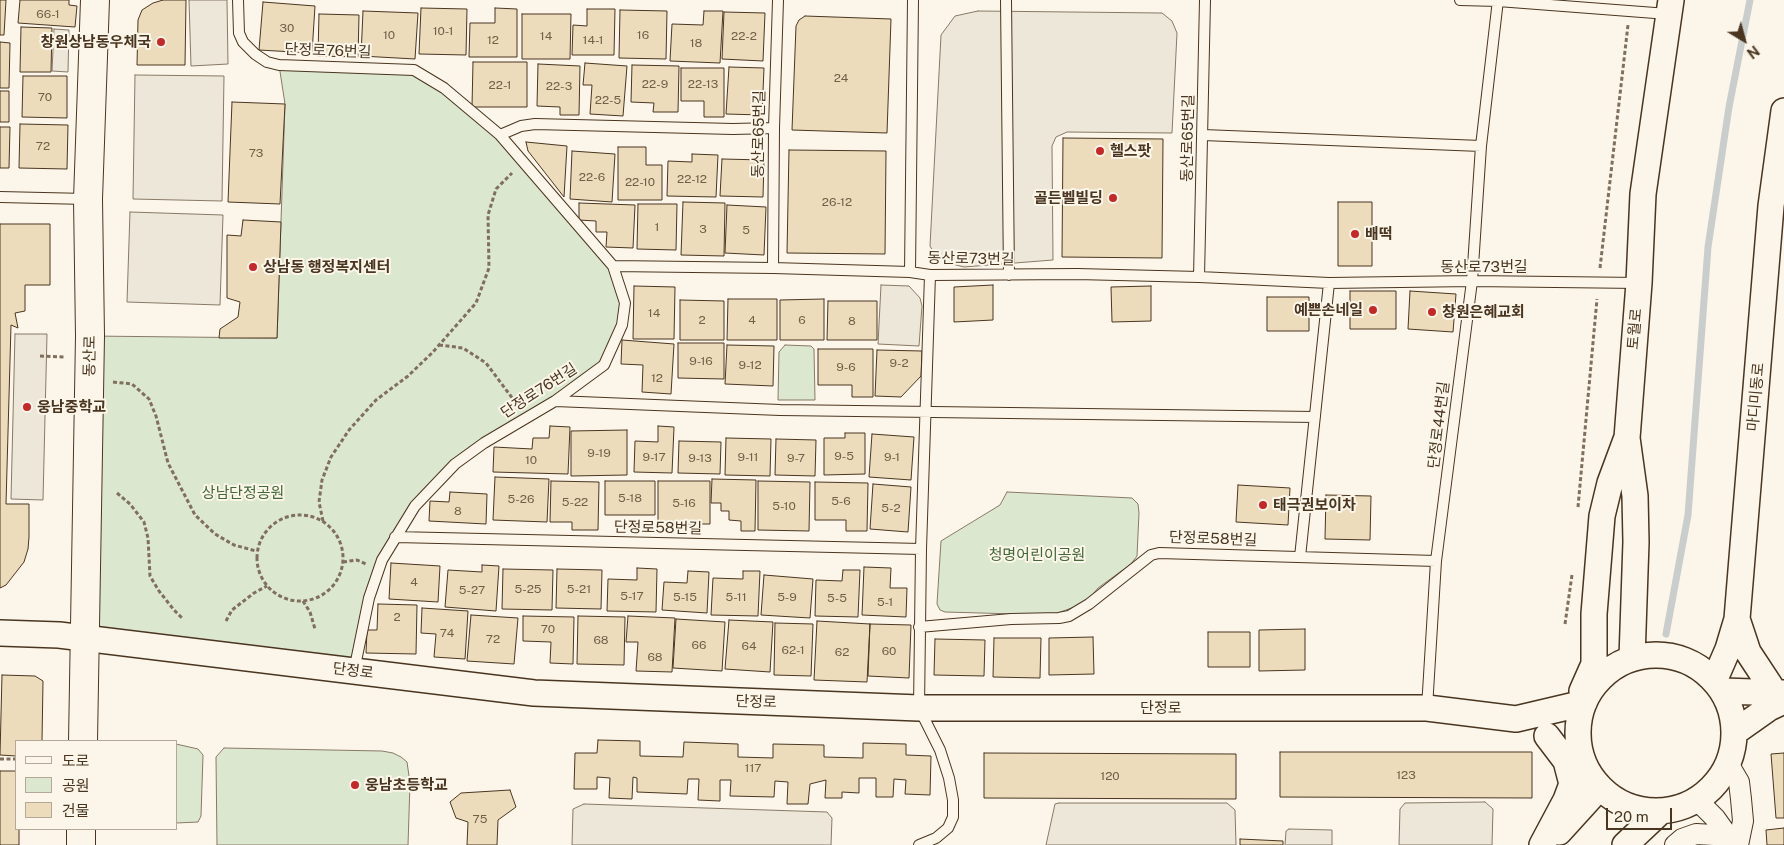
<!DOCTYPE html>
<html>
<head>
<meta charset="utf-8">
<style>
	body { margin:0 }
	#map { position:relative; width:1784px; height:845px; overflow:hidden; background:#fbf6e9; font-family:"Public Sans","Noto Sans KR",sans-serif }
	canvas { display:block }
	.legend { position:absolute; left:15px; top:740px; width:162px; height:90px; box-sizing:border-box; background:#fbf6e9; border:1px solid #b4a999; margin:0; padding:6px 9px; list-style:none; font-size:15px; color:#4a3520 }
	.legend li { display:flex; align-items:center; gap:10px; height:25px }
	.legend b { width:25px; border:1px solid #b4a999 }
	.north { position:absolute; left:1719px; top:15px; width:50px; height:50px; -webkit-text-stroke:4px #fbf6e9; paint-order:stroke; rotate:143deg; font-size:14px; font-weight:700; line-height:20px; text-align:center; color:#4a3520 }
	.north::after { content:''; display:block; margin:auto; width:18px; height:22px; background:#4a3520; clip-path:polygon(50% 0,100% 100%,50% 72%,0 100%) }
	.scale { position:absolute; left:1606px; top:808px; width:66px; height:22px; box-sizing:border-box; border:2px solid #4a3520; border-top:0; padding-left:6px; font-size:15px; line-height:18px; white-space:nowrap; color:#4a3520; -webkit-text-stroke:4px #fbf6e9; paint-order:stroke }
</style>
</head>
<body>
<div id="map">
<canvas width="1784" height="845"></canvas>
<ul class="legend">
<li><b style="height:6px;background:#fbf6e9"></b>도로</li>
<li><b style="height:14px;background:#dce7d0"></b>공원</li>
<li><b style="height:14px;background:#ecdcbc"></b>건물</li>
</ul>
<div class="north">N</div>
<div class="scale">20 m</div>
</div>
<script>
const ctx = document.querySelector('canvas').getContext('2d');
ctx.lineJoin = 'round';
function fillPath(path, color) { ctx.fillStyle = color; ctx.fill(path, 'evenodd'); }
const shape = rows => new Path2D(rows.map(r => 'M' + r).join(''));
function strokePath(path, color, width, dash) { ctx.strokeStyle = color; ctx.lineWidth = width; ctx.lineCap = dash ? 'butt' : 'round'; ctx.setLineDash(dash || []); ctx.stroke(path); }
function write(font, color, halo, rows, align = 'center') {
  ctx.font = font + ' "Public Sans","Noto Sans KR",sans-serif'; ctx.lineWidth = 4; ctx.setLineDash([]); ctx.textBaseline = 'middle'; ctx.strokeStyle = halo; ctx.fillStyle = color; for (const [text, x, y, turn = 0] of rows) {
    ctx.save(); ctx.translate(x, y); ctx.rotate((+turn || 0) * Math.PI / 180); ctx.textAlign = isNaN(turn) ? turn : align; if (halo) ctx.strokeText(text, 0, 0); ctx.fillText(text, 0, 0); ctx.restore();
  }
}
const green = shape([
	[279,65,414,70,500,135,613,266,625,303,604,365,520,422,437,483,382,560,354,671,86,638,90,336,277,338,285,104,279,65],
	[785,345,811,346,814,349,815,400,778,400,779,352,785,345],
	[1007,492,1132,498,1138,504,1139,513,1137,556,1131,564,1098,588,1089,599,1080,605,1052,615,945,612,940,610,937,604,941,541,1000,505,1007,492],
	[176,744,198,749,203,755,201,816,198,822,176,823,176,744],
	[224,748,382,751,393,753,401,757,407,762,410,783,408,845,217,845,216,757,224,748]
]);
fillPath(green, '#dce7d0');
strokePath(green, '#887966', 1);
const parking = shape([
	[189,0,227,0,228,64,191,66,189,0],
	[978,11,1162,13,1172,21,1177,33,1172,133,1067,132,1056,137,1052,146,1053,260,964,267,948,263,935,255,930,246,941,35,955,16,978,11],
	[54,29,69,30,68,72,52,71,54,29],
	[135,75,224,76,222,201,133,199,135,75],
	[130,212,223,215,220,305,127,302,130,212],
	[881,285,909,286,920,298,922,306,919,346,878,344,881,285],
	[15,334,47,334,43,500,11,499,15,334],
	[1485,802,1493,809,1492,845,1399,845,1400,809,1405,803,1485,802],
	[1059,803,1227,803,1235,810,1236,845,1046,845,1055,804,1059,803],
	[584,804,827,812,832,818,831,845,572,845,573,809,584,804],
	[1289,829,1332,830,1332,845,1285,845,1286,831,1289,829]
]);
fillPath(parking, '#ede7d9');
strokePath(parking, '#887966', 1);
strokePath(shape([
	[1666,634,1688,515,1708,247,1729,107,1750,0]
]), '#c9cecd', 7);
const building = shape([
	[0,0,6,0,4,35,0,35,0,0],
	[20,0,69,0,69,5,77,6,75,27,18,23,20,0],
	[163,0,186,0,185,65,137,65,138,20,142,10,153,3,163,0],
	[263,2,315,6,312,53,259,50,263,2],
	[421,8,467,9,466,55,419,54,421,8],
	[495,8,517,9,517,57,469,57,470,23,495,23,495,8],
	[587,9,615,9,614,55,572,55,573,25,587,26,587,9],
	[620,10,667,11,666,59,619,58,620,10],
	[363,11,418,13,415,59,361,56,363,11],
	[704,11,723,11,720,63,670,61,672,24,703,25,704,11],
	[724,12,765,13,763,61,722,59,724,12],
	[319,14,359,15,358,57,318,56,319,14],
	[522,14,571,14,570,59,522,59,522,14],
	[805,16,891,19,887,133,792,130,796,26,799,20,805,16],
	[21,27,52,28,51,72,20,72,21,27],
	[0,42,10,43,9,88,0,88,0,42],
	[473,62,527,62,527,107,472,107,473,62],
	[585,63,627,66,623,116,590,114,592,85,583,85,585,63],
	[538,64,580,66,579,115,560,115,560,107,537,106,538,64],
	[632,65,679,66,678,112,653,112,654,103,631,102,632,65],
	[729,67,764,68,762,115,726,114,729,67],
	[681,68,724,68,724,117,704,117,704,101,681,101,681,68],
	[23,76,67,76,67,118,22,117,23,76],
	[0,91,9,91,9,122,0,122,0,91],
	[232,102,285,104,280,204,228,202,232,102],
	[20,124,68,125,67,169,19,168,20,124],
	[0,127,10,127,9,168,0,168,0,127],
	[1063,138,1163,139,1162,258,1062,257,1063,138],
	[526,142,567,146,564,197,528,151,526,142],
	[618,147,646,147,646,165,662,165,662,200,618,200,618,147],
	[789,150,886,151,885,254,787,253,789,150],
	[572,151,615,154,612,202,570,199,572,151],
	[692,154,718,155,716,197,667,196,668,161,692,162,692,154],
	[722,159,764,160,763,197,720,196,722,159],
	[683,202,725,203,724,256,681,255,683,202],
	[1338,202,1372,202,1372,266,1338,266,1338,202],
	[579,203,635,205,633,248,606,247,607,232,596,232,596,221,579,220,579,203],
	[638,204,677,204,676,250,637,249,638,204],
	[727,205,766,207,764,255,725,253,727,205],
	[243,220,281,222,277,338,219,338,220,329,238,317,240,302,227,298,227,235,241,236,243,220],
	[0,224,50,224,50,285,25,285,25,311,15,313,18,328,11,325,6,504,29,504,29,537,28,549,24,562,6,585,0,588,0,224],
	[993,285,993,320,954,322,954,287,993,285],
	[634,286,675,287,674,339,633,339,634,286],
	[1151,286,1151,321,1112,322,1111,287,1151,286],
	[1350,291,1396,291,1396,329,1350,329,1350,291],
	[1410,291,1456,294,1453,332,1408,329,1410,291],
	[1267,297,1309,297,1309,331,1267,331,1267,297],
	[728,299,777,299,777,340,727,340,728,299],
	[824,299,824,340,780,340,780,300,824,299],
	[680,300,724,301,724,340,680,340,680,300],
	[828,301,877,301,877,340,827,340,828,301],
	[622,340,674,344,671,394,642,392,643,365,621,364,622,340],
	[678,343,724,343,724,379,678,378,678,343],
	[727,345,774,346,773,386,725,384,727,345],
	[818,349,873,349,873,397,852,397,852,385,818,385,818,349],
	[877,350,922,351,921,376,901,397,875,396,877,350],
	[550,426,570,427,568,474,493,472,494,447,532,449,533,438,549,438,550,426],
	[658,426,674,427,672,473,634,472,635,441,658,442,658,426],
	[627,430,627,475,571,476,571,431,627,430],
	[845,433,865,433,865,474,824,475,824,438,845,438,845,433],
	[872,434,914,437,911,480,869,477,872,434],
	[726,438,771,439,770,476,725,475,726,438],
	[776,439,816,440,815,476,775,475,776,439],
	[679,441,721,442,720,474,678,473,679,441],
	[495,477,549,479,547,522,493,520,495,477],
	[712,479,756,480,755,531,741,531,741,521,729,520,729,511,721,511,721,503,711,503,712,479],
	[551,481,599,482,598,530,572,530,572,522,550,522,551,481],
	[605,481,655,481,655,515,605,515,605,481],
	[658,481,710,481,710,524,658,524,658,481],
	[758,481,810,482,809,531,758,530,758,481],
	[815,482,868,483,867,531,846,531,846,520,815,520,815,482],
	[873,484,911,487,908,532,870,529,873,484],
	[1238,485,1290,488,1288,525,1236,522,1238,485],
	[450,492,487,494,486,524,429,521,430,501,449,502,450,492],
	[1326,495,1371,496,1370,540,1325,539,1326,495],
	[391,563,440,566,438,602,389,599,391,563],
	[482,565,499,566,496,611,445,607,448,570,482,572,482,565],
	[864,567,891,568,890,588,907,588,906,617,862,615,864,567],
	[637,568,657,569,656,612,607,611,608,579,637,580,637,568],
	[503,569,553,570,552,610,502,609,503,569],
	[557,569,602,570,601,609,556,608,557,569],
	[843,570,860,570,858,617,815,616,816,580,842,581,843,570],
	[688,571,709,572,707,613,662,610,664,582,687,583,688,571],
	[743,571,760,571,758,616,711,615,713,578,743,579,743,571],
	[764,575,813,579,810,618,761,615,764,575],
	[378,604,417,605,416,654,366,653,367,630,377,630,378,604],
	[422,608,468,611,465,659,434,657,436,634,421,633,422,608],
	[471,615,518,618,514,664,467,661,471,615],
	[523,616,574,617,573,664,550,663,551,642,523,641,523,616],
	[578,616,625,617,624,665,577,664,578,616],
	[628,616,675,618,672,672,636,671,638,642,626,642,628,616],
	[676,619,725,622,722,671,673,668,676,619],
	[729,620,773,622,770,672,725,669,729,620],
	[817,621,870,624,867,682,814,680,817,621],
	[775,623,813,624,811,676,774,675,775,623],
	[870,624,911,625,909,678,868,676,870,624],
	[1305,629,1305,670,1259,671,1259,630,1305,629],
	[1208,632,1250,632,1250,667,1208,667,1208,632],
	[1093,637,1094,674,1049,675,1049,638,1093,637],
	[994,638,1041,638,1040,678,993,677,994,638],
	[935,639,985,640,984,676,934,675,935,639],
	[2,675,35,676,43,681,42,741,16,741,16,756,0,755,2,675],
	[598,740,640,741,640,756,683,757,684,742,738,744,738,757,773,758,773,744,824,745,824,757,863,758,863,743,906,744,906,755,931,756,930,795,905,794,906,780,894,779,893,797,876,797,876,778,859,778,859,793,842,792,842,798,825,798,826,780,810,784,808,804,787,804,788,782,775,781,774,797,730,796,731,780,720,780,720,801,698,800,699,779,688,779,687,794,637,792,637,778,633,777,632,799,609,798,610,778,597,777,597,789,574,789,575,753,597,753,598,740],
	[1280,752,1532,752,1532,798,1280,797,1280,752],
	[984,753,1236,754,1236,799,984,798,984,753],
	[1784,753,1784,818,1776,818,1771,754,1784,753],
	[0,771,16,771,16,829,19,829,19,845,0,845,0,771],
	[510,790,516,807,498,820,497,845,467,845,468,822,456,818,450,802,461,793,510,790],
	[1784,828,1784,845,1767,845,1766,830,1784,828],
	[1240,839,1283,841,1283,845,1240,845,1240,839]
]);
fillPath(building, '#ecdcbc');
strokePath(building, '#4a3520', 1);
const service = shape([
	[238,0,239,33,243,42,255,54,267,62,279,65,414,70,444,88,500,135,613,266,625,303,622,325,604,365,555,401,484,443,455,464,415,506,382,560,369,598,354,671],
	[1006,0,1009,275],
	[1460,0,1498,1,1668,14],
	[500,135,521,126,535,124,733,129,774,128],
	[1203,135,1481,146],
	[0,197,87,199],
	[613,266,773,268,910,272,930,275,1077,274,1199,277,1329,283,1472,281,1639,283],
	[773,268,774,128,778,0],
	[910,272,913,0],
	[1199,277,1205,0],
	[555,401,780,410,1315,417],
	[395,537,921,549],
	[1300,557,1329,283],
	[919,627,1011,619,1059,618,1069,616,1089,604,1151,555,1159,553,1436,561],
	[1427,708,1436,561,1472,281,1481,146,1498,0],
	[919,845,936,838,948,828,953,817,953,800,949,778,940,750,919,708,921,549,930,275]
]);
const minor = shape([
	[1729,765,1739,782,1741,799,1743,821,1738,845],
	[1697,800,1715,818,1725,832,1729,845],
	[1675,845,1682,839,1696,834,1714,835,1728,842]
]);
const tertiary = shape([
	[1737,619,1748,652,1775,693],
	[0,633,59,635,534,693,919,708,1427,708,1516,719,1584,703],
	'1578 733a78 78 0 1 1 156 0a78 78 0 1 1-156 0Z',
	[1632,658,1636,542,1635,496,1627,438,1639,283,1643,194,1671,0],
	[1715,679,1728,649,1737,619,1771,206,1784,111],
	[1582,691,1594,664,1594,614,1602,516,1610,483,1626,440],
	[1723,691,1784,693],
	[1735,732,1769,708,1784,701],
	[1559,832,1599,788],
	[1542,845,1566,800,1572,784,1566,761,1547,736],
	[1625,845,1660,812]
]);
const secondary = shape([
	[83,741,90,336,88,199,95,0],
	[81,845,81,829]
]);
strokePath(service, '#4a3520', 12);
strokePath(minor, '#4a3520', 22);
strokePath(tertiary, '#4a3520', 28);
strokePath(secondary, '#4a3520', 30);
strokePath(shape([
	[1600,268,1628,25],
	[439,345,463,348,486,363,513,399,515,406],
	[40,356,65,357],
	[113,382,132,384,149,399,156,416,168,463,195,515,215,534,234,545,256,551],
	[117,493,130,504,144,522,148,538,150,576,159,591,174,610,182,618],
	[1578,507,1597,299],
	'257 558a43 43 0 1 1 86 0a43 43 0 1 1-86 0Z',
	[323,521,319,502,322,480,331,457,349,430,376,400,408,376,432,353,476,303,489,268,488,215,496,189,512,173],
	[343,562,357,560,366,564],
	[303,601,310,612,315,629],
	[226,621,232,610,254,593,267,586],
	[1565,624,1572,575],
	[0,759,16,759]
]), '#7f6f5c', 3, [4, 2.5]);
strokePath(service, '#fbf6e9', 10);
strokePath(minor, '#fbf6e9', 20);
strokePath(tertiary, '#fbf6e9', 25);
strokePath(secondary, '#fbf6e9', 28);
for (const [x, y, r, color] of [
	[161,42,5,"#c62828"],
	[1100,151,5,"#c62828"],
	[1113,198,5,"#c62828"],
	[1355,234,5,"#c62828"],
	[253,267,5,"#c62828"],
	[1373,310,5,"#c62828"],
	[1432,312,5,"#c62828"],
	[27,407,5,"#c62828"],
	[1263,505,5,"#c62828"],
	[355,785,5,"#c62828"]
]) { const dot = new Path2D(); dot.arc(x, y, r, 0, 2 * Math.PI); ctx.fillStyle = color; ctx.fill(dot); strokePath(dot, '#fbf6e9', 2); }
write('12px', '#725f47', null, [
	["66-1",48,14],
	["30",287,28],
	["10-1",443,31],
	["10",389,35],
	["16",643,35],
	["14",546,36],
	["22-2",744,36],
	["12",493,40],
	["14-1",593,40],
	["18",696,43],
	["24",841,78],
	["22-9",655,84],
	["22-13",703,84],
	["22-1",500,85],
	["22-3",559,86],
	["70",45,97],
	["22-5",608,100],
	["72",43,146],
	["73",256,153],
	["22-6",592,177],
	["22-12",692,179],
	["22-10",640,182],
	["26-12",837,202],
	["1",657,227],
	["3",703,229],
	["5",746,230],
	["14",654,313],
	["2",702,320],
	["4",752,320],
	["6",802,320],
	["8",852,321],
	["9-16",701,361],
	["9-2",899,363],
	["9-12",750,365],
	["9-6",846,367],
	["12",657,378],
	["9-19",599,453],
	["9-5",844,456],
	["9-17",654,457],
	["9-11",748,457],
	["9-1",892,457],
	["9-13",700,458],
	["9-7",796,458],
	["10",531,460],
	["5-18",630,498],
	["5-26",521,499],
	["5-6",841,501],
	["5-22",575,502],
	["5-16",684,503],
	["5-10",784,506],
	["5-2",891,508],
	["8",458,511],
	["4",414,582],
	["5-25",528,589],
	["5-21",579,589],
	["5-27",472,590],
	["5-17",632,596],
	["5-15",685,597],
	["5-11",736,597],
	["5-9",787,597],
	["5-5",837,598],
	["5-1",885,602],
	["2",397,617],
	["70",548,629],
	["74",447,633],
	["72",493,639],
	["68",601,640],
	["66",699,645],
	["64",749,646],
	["62-1",793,650],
	["60",889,651],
	["62",842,652],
	["68",655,657],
	["117",753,768],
	["123",1406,775],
	["120",1110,776],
	["75",480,819]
]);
write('bold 15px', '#4a3520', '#fbf6e9', [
	["창원상남동우체국",151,42,"right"],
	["헬스팟",1110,151],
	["골든벨빌딩",1103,198,"right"],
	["배떡",1365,234],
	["상남동 행정복지센터",263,267],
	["예쁜손네일",1363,310,"right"],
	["창원은혜교회",1442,312],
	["웅남중학교",37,407],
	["태극권보이차",1273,505],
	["웅남초등학교",365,785]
], 'left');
write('15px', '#4a3520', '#fbf6e9', [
	["단정로76번길",328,51,2],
	["동산로65번길",759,134,-89],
	["동산로65번길",1188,138,-89],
	["동산로73번길",971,259,1],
	["동산로73번길",1484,267],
	["토월로",1635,329,-85],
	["동산로",90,356,-89],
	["단정로76번길",539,391,-33],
	["마디미동로",1756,397,-85],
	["단정로44번길",1439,425,-83],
	["단정로58번길",658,528,1],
	["단정로58번길",1213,539,2],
	["단정로",353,671,7],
	["단정로",756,702,2],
	["단정로",1161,708]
]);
write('15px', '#436837', '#fbf6e9', [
	["상남단정공원",243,493],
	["청명어린이공원",1037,555]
]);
</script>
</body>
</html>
